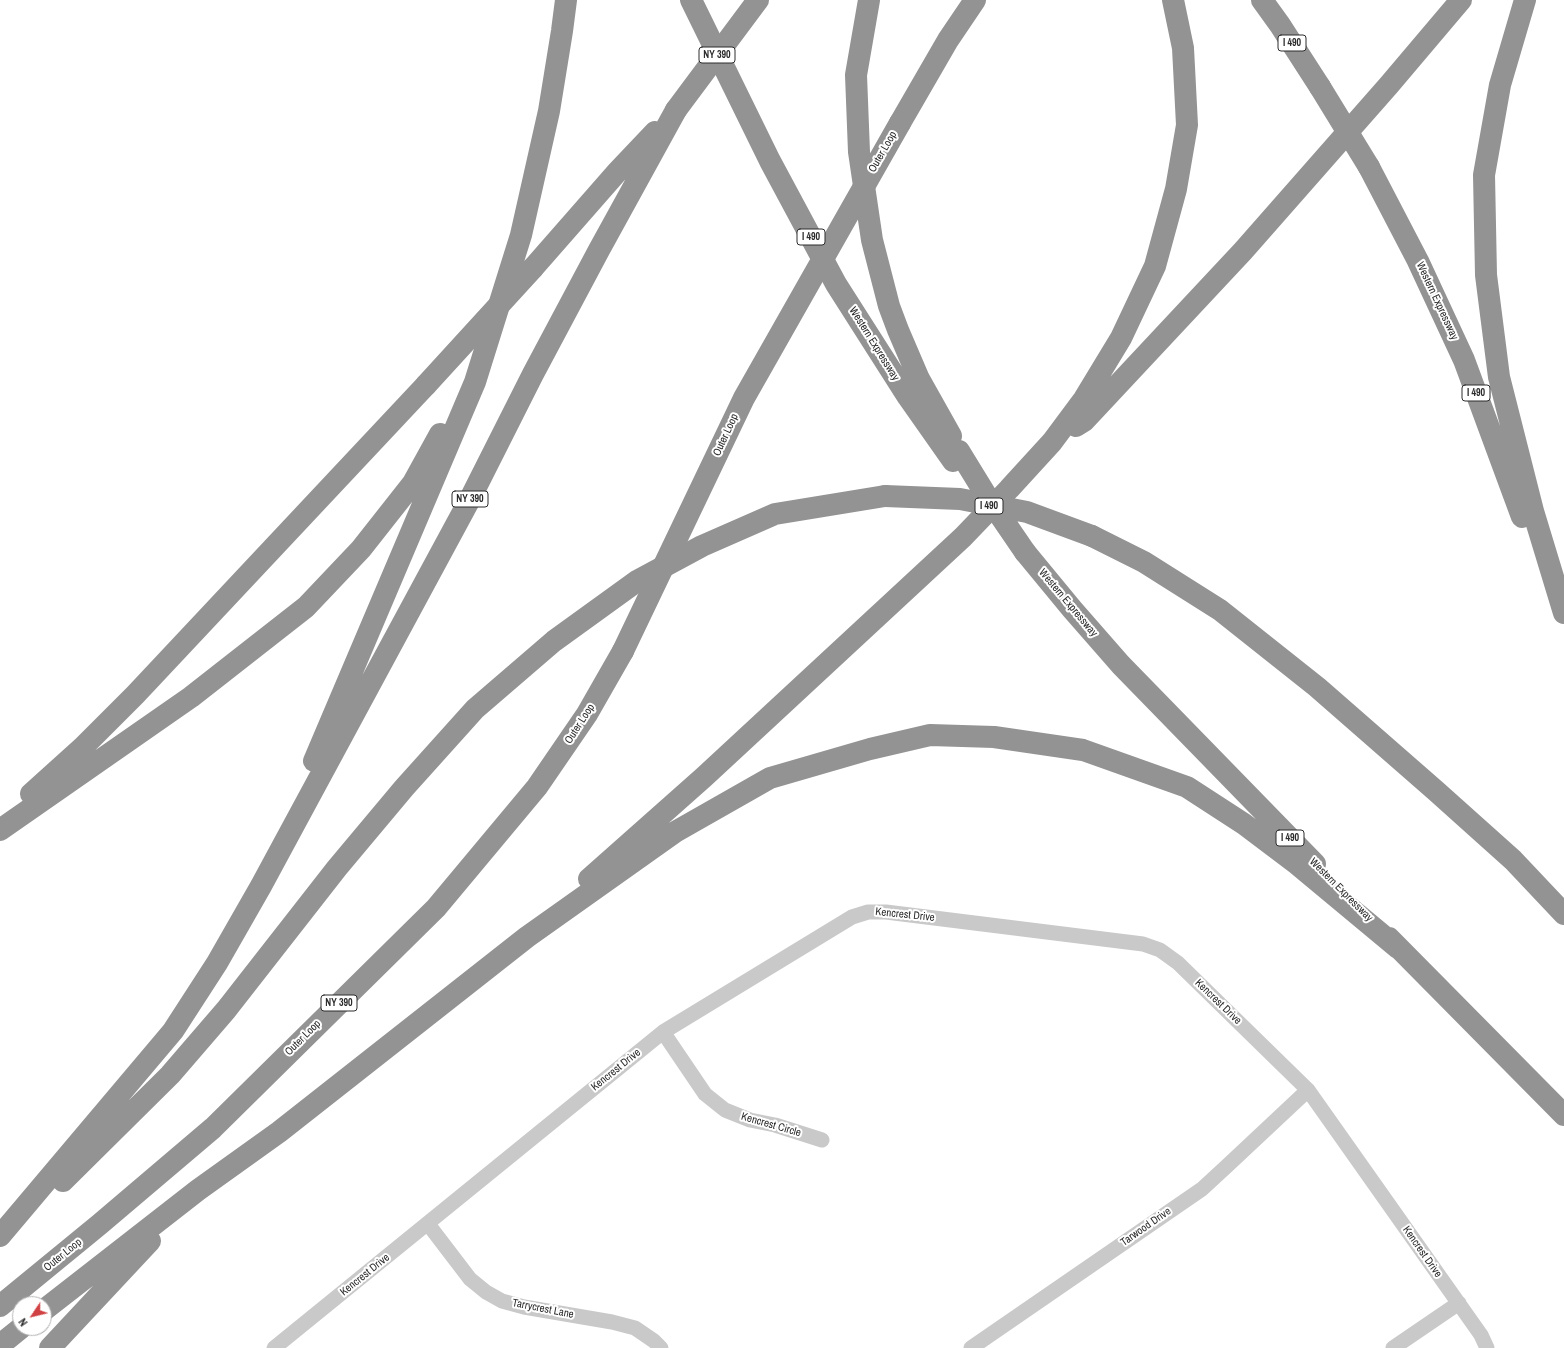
<!DOCTYPE html>
<html>
<head>
<meta charset="utf-8">
<style>
	body { margin:0 }
	#map { position:relative; width:1564px; height:1348px; overflow:hidden; background:#fff; font-family:"Archivo Narrow",sans-serif }
	canvas { display:block }
	.north { position:absolute; left:12px; top:1296px; width:40px; height:40px; box-sizing:border-box; background:#fff; border:1px solid #ababab; border-radius:50%; rotate:235deg; font-size:11px; font-weight:700; line-height:16px; text-align:center; color:#2c2c2c }
	.north::after { content:''; display:block; margin:auto; width:14px; height:18px; background:#d04143; clip-path:polygon(50% 0,100% 100%,50% 72%,0 100%) }
</style>
</head>
<body>
<div id="map">
<canvas width="1564" height="1348"></canvas>
<div class="north">N</div>
</div>
<script>
const ctx = document.querySelector('canvas').getContext('2d');
ctx.lineJoin = 'round';
const shape = rows => new Path2D(rows.map(r => 'M' + r).join(''));
function strokePath(path, color, width, dash) { ctx.strokeStyle = color; ctx.lineWidth = width; ctx.lineCap = dash ? 'butt' : 'round'; ctx.setLineDash(dash || []); ctx.stroke(path); }
function write(font, color, halo, rows, align = 'center') {
  ctx.font = font + ' "Archivo Narrow",sans-serif'; ctx.lineWidth = 4; ctx.setLineDash([]); ctx.textBaseline = 'middle'; ctx.strokeStyle = halo; ctx.fillStyle = color; for (const [text, x, y, turn = 0] of rows) {
    ctx.save(); ctx.translate(x, y); ctx.rotate((+turn || 0) * Math.PI / 180); ctx.textAlign = isNaN(turn) ? turn : align; if (halo) ctx.strokeText(text, 0, 0); ctx.fillText(text, 0, 0); ctx.restore();
  }
}
strokePath(shape([
	[663,1032,705,1094,725,1110,750,1120,775,1125,822,1140],
	[428,1224,470,1279,486,1292,502,1301,524,1307,612,1322,635,1328,654,1341,661,1348],
	[274,1348,663,1032,852,917,868,912,886,912,1143,944,1160,950,1178,963,1308,1090,1481,1335,1487,1348],
	[971,1348,1202,1189,1228,1165,1308,1090],
	[1393,1348,1459,1303]
]), '#c9c9c9', 15);
strokePath(shape([
	[691,0,770,161,836,284,908,397,953,461],
	[869,0,856,75,859,152,872,240,889,306,898,330,919,379,951,436],
	[1262,0,1280,25,1320,87],
	[1525,0,1500,85,1484,175,1486,275,1499,377,1533,511,1564,613],
	[900,123,948,40,975,0],
	[1369,167,1418,261,1464,360,1522,517],
	[533,268,618,171,655,132],
	[1076,426,1084,421,1243,251,1389,85,1461,0],
	[1092,536,1144,562,1220,610,1317,687,1436,791,1513,860,1564,914],
	[1025,552,1072,609,1121,665,1315,864],
	[314,761,475,382,521,235,549,111,562,31,566,0],
	[31,794,82,748,135,695,426,385],
	[0,830,191,697,306,607,361,549,413,483,440,434],
	[589,879,704,777,963,537,1009,489,1052,442,1084,399,1121,338,1155,266,1176,189,1187,125,1183,48,1173,0],
	[1389,938,1564,1115],
	[63,1181,170,1075,226,1010,337,868,404,788,475,709,554,641,637,581,702,546,775,514,885,496],
	[0,1236,173,1031,217,963,261,886,470,499,533,374,599,250,676,110],
	[0,1306,100,1224,213,1128,436,908,537,787,587,714,623,651],
	[44,1310,198,1190,279,1132,527,937,675,832,770,778,870,749,930,735,994,737,1083,750,1187,787,1244,824,1297,864,1398,948],
	[0,1345,21,1328],
	[50,1348,150,1241]
]), '#939393', 22);
strokePath(shape([
	[1320,87,1369,167],
	[676,110,758,0],
	[426,385,533,268],
	[959,451,986,495,1025,552],
	[885,496,960,499,1027,512,1092,536],
	[623,651,744,398,900,123]
]), '#939393', 22);
for (const [x, y, w] of [
	[1292,43,28],
	[717,55,36],
	[811,237,28],
	[1476,393,28],
	[470,499,36],
	[989,506,28],
	[1290,838,28],
	[339,1003,36]
]) { const box = new Path2D(); box.roundRect(x - w / 2, y - 8, w, 16, 3); ctx.fillStyle = '#fff'; ctx.fill(box); strokePath(box, '#2c2c2c', 1); }
write('bold 10px', '#2c2c2c', null, [
	["I 490",1292,43],
	["NY 390",717,55],
	["I 490",811,237],
	["I 490",1476,393],
	["NY 390",470,499],
	["I 490",989,506],
	["I 490",1290,838],
	["NY 390",339,1003]
]);
write('11px', '#2c2c2c', '#fff', [
	["Outer Loop",883,152,-60],
	["Western Expressway",1437,301,65],
	["Western Expressway",874,344,58],
	["Outer Loop",726,435,-65],
	["Western Expressway",1068,603,50],
	["Outer Loop",580,724,-57],
	["Western Expressway",1341,890,45],
	["Kencrest Drive",905,915,6],
	["Kencrest Drive",1218,1002,44],
	["Outer Loop",303,1038,-45],
	["Kencrest Drive",616,1070,-39],
	["Kencrest Circle",771,1125,16],
	["Tarwood Drive",1146,1227,-35],
	["Kencrest Drive",1422,1252,55],
	["Outer Loop",63,1255,-39],
	["Kencrest Drive",365,1275,-39],
	["Tarrycrest Lane",543,1309,11]
]);
</script>
</body>
</html>
